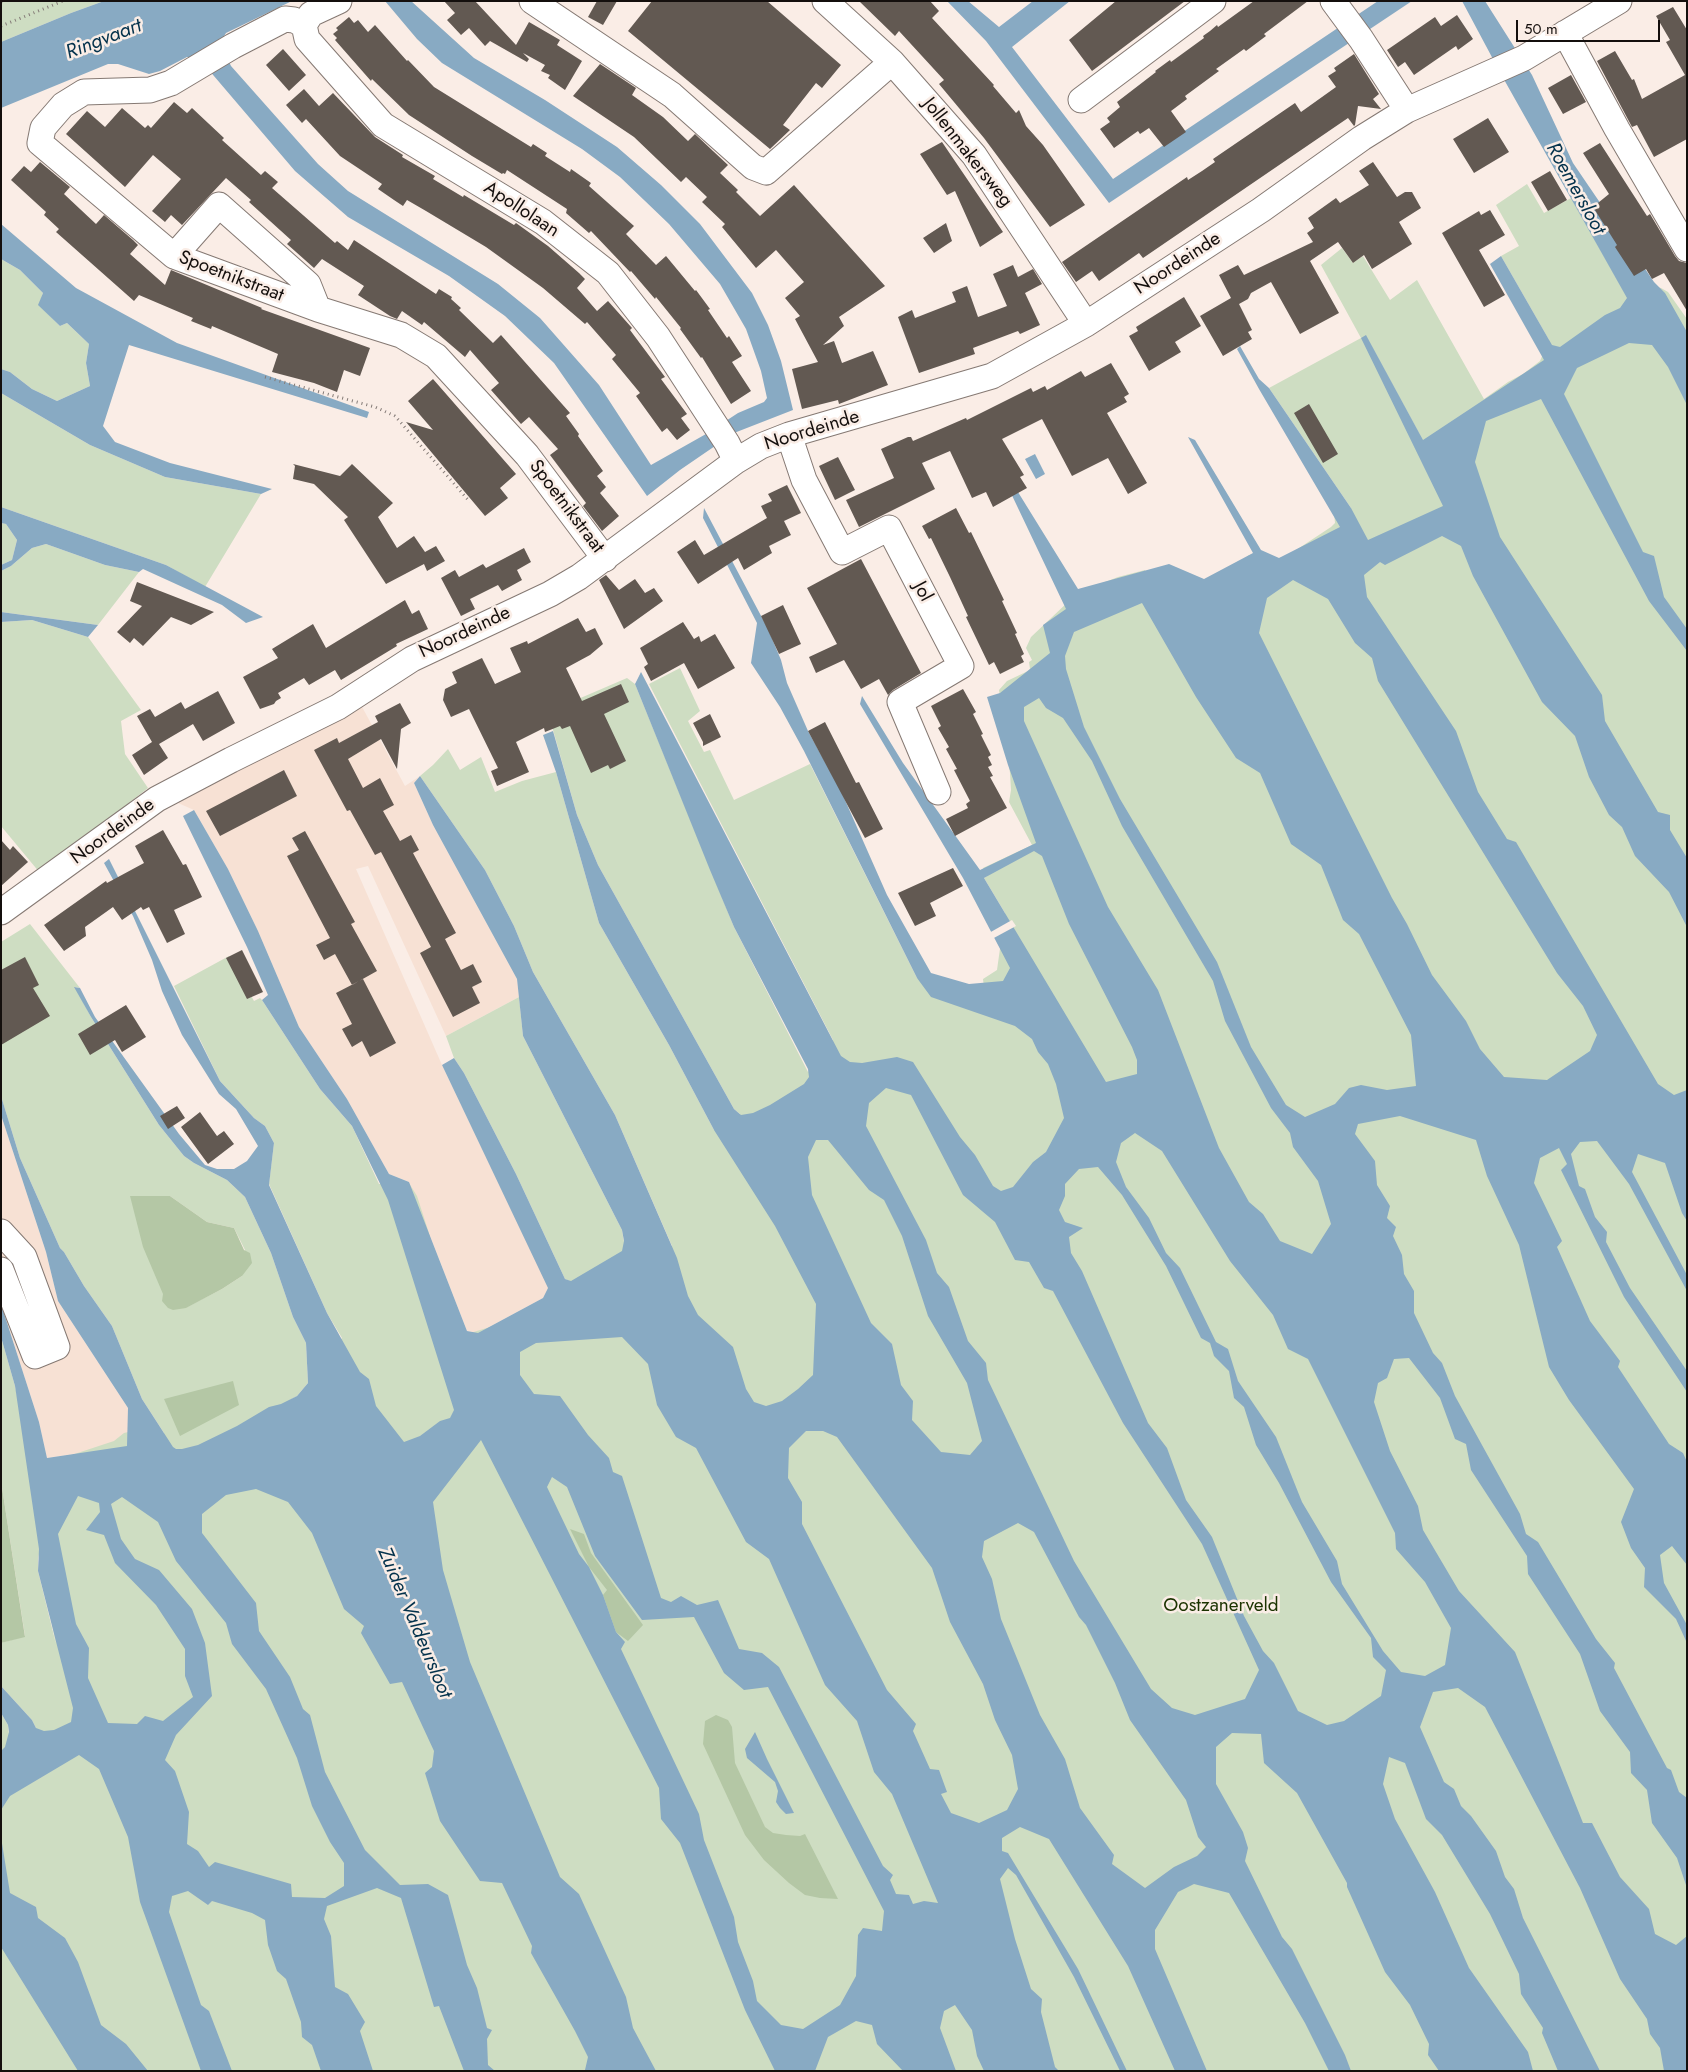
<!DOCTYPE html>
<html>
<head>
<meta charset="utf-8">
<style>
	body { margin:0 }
	#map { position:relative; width:1688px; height:2072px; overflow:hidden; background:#faede6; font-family:Jost,sans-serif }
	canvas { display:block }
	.frame { position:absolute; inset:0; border:2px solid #140f0d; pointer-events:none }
	.scale { position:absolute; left:1516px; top:20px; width:144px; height:22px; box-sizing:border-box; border:2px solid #140f0d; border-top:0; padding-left:6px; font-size:15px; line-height:18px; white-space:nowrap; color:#140f0d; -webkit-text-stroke:4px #faede6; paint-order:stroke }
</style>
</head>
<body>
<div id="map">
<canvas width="1688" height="2072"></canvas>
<div class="frame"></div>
<div class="scale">50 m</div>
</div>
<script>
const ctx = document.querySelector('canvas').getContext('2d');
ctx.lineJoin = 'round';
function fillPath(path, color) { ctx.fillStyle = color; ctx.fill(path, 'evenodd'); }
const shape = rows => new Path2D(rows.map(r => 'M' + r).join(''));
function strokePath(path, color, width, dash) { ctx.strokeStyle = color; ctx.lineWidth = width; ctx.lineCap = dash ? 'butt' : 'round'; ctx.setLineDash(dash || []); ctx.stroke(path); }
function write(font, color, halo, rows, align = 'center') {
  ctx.font = font + ' Jost,sans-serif'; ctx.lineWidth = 5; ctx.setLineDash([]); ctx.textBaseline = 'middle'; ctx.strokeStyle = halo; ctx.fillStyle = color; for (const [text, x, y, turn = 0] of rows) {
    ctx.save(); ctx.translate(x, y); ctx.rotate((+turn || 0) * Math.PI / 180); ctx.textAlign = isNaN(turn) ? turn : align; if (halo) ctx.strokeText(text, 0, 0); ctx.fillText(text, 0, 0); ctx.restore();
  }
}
fillPath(shape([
	[361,705,405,786,420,776,414,783,433,825,517,979,519,997,446,1036,368,866,356,869,442,1065,549,1288,543,1298,478,1333,467,1331,409,1182,389,1174,347,1099,299,1027,258,931,228,869,194,810,178,803],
	[1,1115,46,1252,58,1301,128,1408,128,1446,47,1458,39,1422,1,1304]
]), '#f7e1d4');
fillPath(shape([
	[1,1,104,1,71,13,1,42],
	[1527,184,1544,213,1571,198,1626,295,1652,286,1661,288,1668,292,1687,319,1687,2071,1,2071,1,1713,8,1725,9,1734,36,1728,32,1720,1,1686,1,1643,25,1636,1,1481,1,1337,15,1386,32,1468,114,1441,124,1433,137,1430,164,1433,142,1399,112,1326,84,1286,64,1252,60,1248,20,1158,1,1096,1,942,30,924,80,988,75,987,91,1017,159,1125,184,1156,194,1163,227,1180,245,1197,271,1253,293,1317,306,1343,308,1383,297,1396,290,1400,298,1399,342,1338,327,1313,269,1184,274,1143,265,1126,254,1118,220,1081,174,986,229,956,254,1001,260,998,262,1000,320,1089,352,1126,379,1184,409,1183,417,1196,427,1227,454,1315,467,1334,500,1324,523,1314,570,1281,565,1279,516,1174,464,1073,454,1058,446,1036,519,997,523,1036,622,1230,624,1242,672,1246,615,1115,533,972,514,926,485,870,420,776,433,765,448,749,460,770,481,757,495,792,522,781,556,772,599,923,669,1045,714,1130,740,1114,734,1109,598,865,577,815,548,712,627,678,635,684,734,927,808,1072,833,1040,649,684,680,668,700,711,688,721,704,752,710,750,734,800,810,764,917,978,986,1006,983,979,997,970,1005,913,984,878,987,876,983,868,1032,845,1009,802,1011,790,1010,773,999,690,1007,681,1028,671,1030,669,1029,662,1032,660,1026,648,1031,637,1069,601,1072,595,1118,577,1145,570,1146,573,1185,586,1232,570,1249,555,1260,554,1271,560,1287,556,1331,527,1335,523,1334,512,1351,508,1269,388,1361,338,1321,265,1342,248,1353,263,1363,256,1390,300,1417,280,1484,399,1508,382,1523,374,1540,361,1549,340,1501,256,1519,246,1496,205],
	[1366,336,1420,435,1431,480,1411,439],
	[170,1196,207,1222,234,1228,245,1250,242,1276,222,1289,185,1308,163,1301],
	[38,1554,56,1644,38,1571],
	[1,259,20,270,43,293,39,305,60,326,67,323,89,344,86,363,90,386,57,401,32,389,10,372,1,369],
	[1,393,90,445,165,477,261,494,205,587,166,565,1,507],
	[1,523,6,524,17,540,12,560,1,565],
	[46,544,105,565,139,572,98,625,1,612,1,571,11,566,32,548],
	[32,620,88,637,141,710,121,721,125,754,148,788,40,873,1,826,1,622]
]), '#ceddc2');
fillPath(shape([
	[130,1196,170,1196,207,1222,234,1228,244,1250,250,1253,252,1263,242,1276,222,1289,186,1308,173,1310,168,1308,162,1301,163,1294,143,1247],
	[233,1381,239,1405,180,1436,164,1399],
	[1,1481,25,1637,1,1643],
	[570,1529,584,1534,591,1553,643,1625,628,1641,616,1632,603,1595,607,1590,589,1567],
	[716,1715,728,1720,732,1727,735,1763,765,1827,773,1833,786,1835,800,1836,805,1834,838,1899,820,1898,805,1895,789,1883,764,1860,745,1835,703,1744,705,1721]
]), '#b4c7a5');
fillPath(shape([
	[104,1,292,1,226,33,220,43,231,66,318,164,348,191,498,284,540,318,599,385,651,465,706,434,738,413,764,402,767,398,761,371,746,329,720,284,669,224,620,177,582,149,442,63,417,39,385,1,411,1,474,58,545,100,617,147,661,185,700,224,752,293,768,325,781,361,793,410,734,433,680,470,647,496,554,363,505,316,449,276,348,217,295,171,208,69,194,57,187,57,160,71,149,74,118,64,108,64,1,108,1,42,71,13],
	[947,1,968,1,999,27,1033,1,1070,1,1012,47,1113,179,1378,1,1412,1,1109,203,986,41],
	[1462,1,1485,1,1532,75,1573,163,1654,282,1665,293,1687,332,1687,405,1668,367,1652,345,1629,343,1577,368,1564,394,1643,552,1654,556,1664,597,1687,629,1687,651,1649,601,1541,399,1486,421,1475,462,1500,537,1602,695,1605,721,1658,812,1670,815,1670,830,1687,858,1687,927,1669,892,1635,856,1622,827,1609,815,1589,777,1575,736,1542,702,1473,576,1461,546,1442,536,1385,565,1380,562,1364,575,1367,597,1456,731,1478,792,1507,839,1516,842,1658,1084,1674,1095,1687,1090,1687,1221,1682,1213,1665,1163,1638,1154,1632,1172,1687,1275,1687,1291,1629,1184,1597,1141,1580,1142,1571,1154,1579,1186,1585,1189,1595,1217,1607,1232,1606,1242,1630,1288,1687,1371,1687,1392,1624,1297,1561,1170,1567,1164,1559,1148,1540,1158,1534,1183,1562,1241,1557,1247,1590,1321,1620,1361,1618,1367,1669,1444,1683,1453,1687,1462,1687,1565,1672,1546,1660,1555,1664,1583,1687,1625,1687,1643,1676,1619,1644,1587,1645,1568,1631,1548,1621,1522,1634,1489,1569,1400,1549,1367,1519,1245,1487,1176,1476,1140,1400,1116,1358,1124,1355,1134,1375,1161,1377,1185,1390,1206,1387,1218,1396,1227,1393,1236,1402,1255,1404,1274,1414,1291,1414,1313,1433,1353,1442,1363,1455,1396,1520,1514,1526,1534,1538,1542,1596,1639,1615,1663,1614,1668,1667,1768,1671,1770,1679,1792,1687,1798,1687,1888,1677,1858,1652,1823,1647,1790,1631,1773,1630,1752,1600,1711,1580,1654,1528,1574,1527,1556,1471,1470,1466,1444,1455,1439,1440,1398,1409,1358,1394,1359,1387,1378,1378,1383,1374,1402,1390,1451,1418,1506,1423,1530,1459,1591,1515,1652,1583,1823,1592,1823,1620,1877,1649,1909,1655,1934,1676,1945,1687,1936,1687,2071,1664,2071,1660,2048,1650,2034,1647,2019,1620,1979,1580,1888,1485,1707,1458,1688,1433,1692,1420,1727,1444,1782,1454,1789,1461,1806,1471,1816,1496,1851,1505,1877,1514,1889,1523,1918,1600,2071,1558,2071,1542,2033,1543,2028,1521,1994,1519,1974,1490,1914,1442,1835,1426,1819,1405,1763,1389,1757,1383,1784,1395,1819,1435,1892,1469,1968,1528,2052,1533,2071,1439,2071,1428,2055,1429,2044,1410,2005,1385,1972,1347,1887,1347,1883,1297,1793,1264,1763,1261,1734,1232,1733,1216,1747,1216,1784,1243,1832,1248,1848,1245,1861,1282,1937,1292,1949,1345,2055,1351,2071,1329,2071,1305,2023,1229,1893,1194,1884,1178,1892,1155,1930,1155,1949,1207,2071,1175,2071,1128,1966,1049,1839,1020,1827,1002,1838,1002,1851,1008,1853,1078,1969,1127,2071,1120,2071,1074,1977,1016,1875,1008,1868,1000,1879,1015,1939,1031,1989,1042,1999,1041,2012,1055,2067,1059,2071,984,2071,977,2056,972,2030,955,2005,944,2011,940,2028,956,2071,903,2071,877,2044,872,2025,856,2021,828,2037,815,2071,775,2071,745,2010,680,1843,661,1819,659,1788,481,1440,433,1502,443,1570,470,1662,560,1877,579,1894,626,1997,633,2028,656,2071,585,2070,588,2057,575,2031,531,1953,532,1946,502,1883,480,1881,440,1821,425,1773,432,1767,434,1751,402,1682,390,1684,361,1633,364,1626,344,1609,312,1533,288,1502,256,1489,226,1495,202,1514,202,1533,256,1603,259,1631,290,1677,303,1709,310,1715,325,1772,365,1850,400,1885,428,1884,448,1895,467,1965,477,1988,487,2028,492,2030,487,2039,488,2065,495,2071,464,2071,439,2006,434,2007,401,1898,377,1888,327,1906,324,1919,331,1936,335,1987,348,1994,365,2022,360,2031,373,2071,321,2071,312,2045,302,2037,301,2022,286,1979,277,1971,268,1945,265,1920,252,1913,212,1901,208,1905,188,1891,172,1896,169,1912,201,2005,209,2011,232,2071,201,2071,140,1902,128,1837,99,1769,79,1755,10,1796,1,1810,1,1751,5,1747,9,1732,8,1725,1,1713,1,1686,32,1720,36,1728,44,1731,54,1730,71,1722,73,1708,38,1571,39,1549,15,1386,1,1337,1,1304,39,1422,47,1458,127,1446,128,1408,58,1301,46,1252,1,1115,1,1096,20,1158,60,1248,64,1252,84,1286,112,1326,142,1399,173,1447,176,1449,182,1449,198,1445,237,1426,269,1407,281,1404,297,1396,308,1383,306,1343,293,1317,271,1253,245,1197,227,1180,194,1163,184,1156,159,1125,91,1017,74,987,80,988,95,1017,179,1134,205,1165,217,1169,234,1169,247,1161,258,1146,236,1109,219,1094,182,1035,162,991,152,960,133,916,104,863,109,859,220,1081,254,1118,265,1126,274,1143,269,1185,327,1313,360,1372,369,1379,376,1406,404,1442,420,1436,440,1421,450,1418,454,1410,388,1200,352,1126,320,1089,262,1000,268,995,247,947,183,816,194,810,228,869,258,931,299,1027,347,1099,389,1174,409,1182,467,1331,478,1333,543,1298,548,1288,442,1065,454,1058,464,1073,516,1174,565,1279,571,1281,622,1251,624,1241,622,1230,523,1036,517,979,433,825,414,783,420,776,485,870,514,926,533,972,615,1115,677,1258,688,1296,698,1315,733,1347,746,1389,754,1402,766,1406,782,1401,798,1389,813,1375,816,1304,775,1226,714,1130,669,1045,599,923,556,772,543,735,553,731,577,815,598,865,734,1109,741,1115,753,1113,770,1105,804,1084,809,1077,808,1069,734,927,710,870,635,684,641,672,841,1056,850,1062,862,1063,897,1057,913,1062,960,1137,975,1155,993,1186,1001,1191,1013,1187,1033,1162,1046,1152,1064,1118,1056,1084,1048,1064,1038,1052,1032,1039,1015,1026,931,997,917,978,804,751,780,707,751,663,757,623,703,518,704,508,768,629,781,660,787,683,808,731,841,791,887,895,931,973,969,984,1003,981,1010,968,963,878,860,704,862,696,903,763,980,870,1036,843,1008,765,987,697,1000,693,1050,653,1043,625,1066,609,1008,487,1013,484,1078,589,1169,564,1204,579,1253,553,1188,437,1195,440,1261,550,1279,558,1340,527,1259,389,1237,349,1240,346,1259,379,1269,388,1351,508,1368,540,1443,506,1361,338,1366,335,1423,440,1544,360,1490,264,1501,256,1552,345,1560,347,1605,315,1620,308,1627,298,1502,76],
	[1293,580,1328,599,1355,643,1372,658,1378,681,1557,973,1583,1006,1597,1035,1590,1051,1547,1080,1504,1077,1480,1049,1466,1021,1432,975,1407,924,1392,898,1259,633,1267,598],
	[1142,603,1196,697,1236,758,1260,773,1291,844,1321,865,1343,920,1359,934,1411,1035,1416,1086,1387,1090,1361,1085,1349,1088,1335,1104,1305,1117,1286,1105,1251,1047,1217,962,1120,799,1084,727,1066,669,1065,656,1074,632],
	[1039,698,1046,708,1063,718,1092,761,1122,826,1213,981,1225,1021,1271,1108,1290,1133,1293,1147,1318,1181,1331,1224,1312,1254,1280,1241,1263,1214,1249,1202,1219,1148,1158,990,1108,907,1024,721,1024,707],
	[1034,851,1042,856,1069,924,1132,1047,1137,1060,1137,1074,1106,1082,984,878],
	[886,1088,911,1095,963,1195,995,1222,1015,1260,1029,1262,1044,1288,1053,1291,1123,1423,1202,1544,1259,1670,1245,1699,1195,1715,1172,1708,1151,1689,1074,1561,988,1380,986,1363,968,1341,949,1287,937,1273,926,1240,866,1126,869,1103],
	[1135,1133,1162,1151,1230,1261,1273,1315,1288,1349,1308,1359,1395,1533,1396,1549,1425,1582,1451,1628,1445,1665,1425,1676,1401,1672,1383,1651,1342,1584,1337,1561,1302,1502,1276,1437,1238,1381,1228,1349,1216,1342,1180,1268,1166,1253,1149,1218,1126,1187,1116,1162,1121,1143],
	[816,1140,828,1140,869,1190,884,1200,902,1236,928,1316,967,1383,982,1441,970,1455,941,1452,912,1420,913,1401,901,1385,892,1344,871,1323,812,1195,808,1157],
	[1098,1167,1122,1195,1166,1266,1201,1338,1210,1343,1214,1356,1229,1371,1234,1398,1244,1407,1256,1445,1279,1483,1331,1582,1371,1638,1373,1657,1386,1670,1381,1696,1344,1721,1327,1725,1298,1711,1274,1663,1263,1651,1244,1616,1212,1537,1186,1500,1167,1448,1148,1423,1082,1271,1071,1253,1069,1237,1083,1228,1065,1222,1059,1210,1065,1196,1065,1184,1079,1169],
	[622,1337,648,1364,657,1405,676,1437,696,1448,746,1542,769,1559,825,1685,857,1721,874,1772,892,1794,938,1903,924,1901,913,1904,909,1895,896,1894,890,1880,893,1875,883,1866,779,1667,762,1653,739,1649,718,1600,697,1605,681,1596,671,1602,661,1598,622,1476,613,1472,609,1458,588,1435,560,1396,534,1394,520,1375,520,1352,536,1343],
	[806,1431,823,1431,837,1437,932,1568,950,1622,983,1684,995,1720,1012,1755,1018,1789,1007,1810,979,1823,951,1813,941,1794,947,1792,939,1770,930,1769,913,1731,916,1724,887,1690,802,1524,802,1502,788,1478,789,1448],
	[552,1477,567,1487,595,1556,642,1620,694,1617,724,1673,744,1690,768,1687,884,1911,882,1931,863,1928,858,1935,856,1976,840,2005,803,2029,781,2025,757,2001,753,1981,738,1942,734,1917,704,1840,699,1814,621,1649,625,1642,616,1632,603,1595,589,1567,579,1554,547,1487],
	[78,1496,99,1503,100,1512,86,1530,104,1535,115,1563,156,1605,185,1649,185,1676,193,1697,163,1721,145,1716,137,1724,108,1723,88,1678,89,1648,76,1624,58,1534],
	[122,1497,158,1522,176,1561,226,1623,232,1644,266,1689,297,1758,312,1806,330,1842,344,1863,344,1886,325,1898,292,1897,291,1884,215,1862,209,1867,198,1851,187,1844,189,1812,175,1771,165,1760,176,1735,212,1696,205,1643,192,1609,159,1570,135,1559,121,1539,111,1504],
	[1018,1523,1034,1532,1079,1617,1086,1625,1115,1683,1130,1720,1186,1800,1198,1837,1206,1847,1197,1856,1174,1867,1145,1888,1112,1864,1114,1855,1080,1808,1065,1759,1040,1715,1001,1619,992,1579,982,1557,984,1541],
	[1,224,76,288,177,343,369,412,367,418,129,345,103,426,115,442,170,463,272,489,261,494,165,477,90,445,1,393,1,369,10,372,32,389,57,401,90,386,86,363,89,344,67,323,60,326,38,305,43,293,20,270,1,259],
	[1035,454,1045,474,1036,479,1025,459],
	[1,507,166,565,263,617,246,623,222,605,143,569,139,572,105,565,46,544,32,548,11,566,1,571,1,565,12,560,17,540,6,524,1,523],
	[1,612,98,625,88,637,32,620,1,622],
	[755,1732,767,1759,794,1813,786,1814,780,1808,776,1802,778,1791,775,1782,747,1758,745,1749],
	[1,1837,10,1893,36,1907,38,1918,65,1938,78,1962,101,2025,126,2044,148,2071,78,2071,1,1947]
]), '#88aac3');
fillPath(shape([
	[1012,920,1016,926,992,939,989,933]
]), '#faede6');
fillPath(shape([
	[444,1,475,1,516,45,529,22,560,40,557,45,582,61,565,90,548,78,550,75,541,71,545,65,523,53,529,59,527,62,490,41,485,46,469,28,461,35,447,20,455,13],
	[597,1,617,1,603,25,588,17],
	[652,1,767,1,841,65,822,88,816,83,783,125,790,130,770,149,628,31],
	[859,1,930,1,939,11,932,18,994,85,993,86,1016,113,1019,110,1026,126,1043,145,1085,205,1050,227,984,138,939,84,944,80,899,31,895,36],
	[1116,1,1185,1,1092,71,1069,40],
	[1254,1,1308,1,1264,34,1266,36,1246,51,1244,49,1216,69,1219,71,1185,96,1187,99,1171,111,1186,132,1164,147,1149,128,1140,134,1138,131,1114,148,1100,129,1110,122,1107,118,1120,107,1117,102,1156,72,1155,71,1170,60,1171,62,1204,38,1203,36,1210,31,1217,25,1218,27],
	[1673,7,1687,30,1687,139,1654,157,1637,125,1632,127,1597,61,1615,51,1632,80,1634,79,1642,99,1685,75,1666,42,1670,40,1656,16],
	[1457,15,1473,39,1458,50,1456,46,1414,75,1405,62,1398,67,1387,50,1435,17,1441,26],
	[349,17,354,23,358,20,368,32,375,25,407,61,408,60,434,87,531,147,533,144,547,153,545,156,570,172,571,169,591,183,589,186,634,226,626,234,656,265,666,256,695,291,696,290,710,309,708,310,727,338,729,336,742,356,732,362,751,391,731,404,702,357,701,358,680,329,681,328,656,297,655,299,631,271,630,272,591,231,589,233,566,213,567,209,507,170,505,174,503,173,502,174,472,156,409,115,372,79,371,81,335,40,337,38,333,34,338,30,336,28],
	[283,49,306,75,289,91,266,65],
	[1354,54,1379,94,1373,99,1381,109,1358,106,1355,125,1354,126,1348,118,1143,258,1139,253,1099,281,1092,271,1076,282,1062,262,1187,177,1188,180,1202,171,1215,162,1213,159,1295,103,1301,112,1336,87,1328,76,1336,71,1334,68],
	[600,64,636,88,632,95,663,117,688,141,695,134,713,151,728,165,720,173,738,190,736,192,760,216,794,185,885,286,839,317,844,326,823,345,834,341,842,363,873,351,888,385,839,404,838,400,802,409,792,369,818,362,795,319,800,316,785,298,804,282,776,250,756,268,722,227,725,224,702,202,707,197,686,177,681,182,634,137,573,96],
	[1571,75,1586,102,1563,114,1548,88],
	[304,89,319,106,333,93,375,137,403,155,402,157,435,176,433,179,463,197,464,195,514,225,516,223,548,246,579,273,585,279,577,288,597,311,608,301,632,328,630,330,665,377,661,379,687,414,681,418,690,430,677,440,667,428,662,432,636,396,640,393,612,359,616,355,587,322,585,324,543,288,486,247,426,211,407,200,403,206,394,200,378,189,382,184,340,156,306,119,302,123,286,105],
	[174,102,187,113,192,108,224,138,222,140,261,175,265,171,278,182,272,188,335,243,337,241,348,250,354,240,436,294,439,289,452,297,451,299,461,308,459,310,493,343,501,335,570,413,566,416,579,434,578,436,603,471,597,476,606,487,600,493,619,516,602,531,583,506,586,503,550,455,558,449,529,417,521,424,491,390,499,383,470,350,465,357,424,322,422,325,402,311,397,319,390,316,358,295,364,286,322,259,314,268,287,244,291,240,249,202,251,200,226,178,182,225,171,215,165,222,152,211,181,179,153,155,125,187,66,134,87,111,105,127,122,108,145,128,148,125,151,128],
	[1488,118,1509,152,1474,173,1453,139],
	[942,142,1003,232,980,247,955,191,947,195,920,154],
	[1600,143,1647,216,1650,214,1675,256,1679,261,1687,263,1687,311,1664,273,1652,279,1646,269,1634,276,1615,247,1617,245,1593,207,1609,194,1583,153],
	[40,162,70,187,64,194,96,224,104,215,133,240,138,245,130,254,165,285,171,270,262,308,261,309,370,348,360,376,344,370,337,392,314,383,272,372,278,354,212,326,211,329,191,321,193,318,139,295,134,301,56,232,59,229,44,215,46,212,11,180,24,166,31,172],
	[1373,162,1397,197,1405,192,1412,192,1421,208,1399,222,1412,244,1372,269,1364,255,1353,263,1338,242,1310,261,1339,313,1300,334,1271,282,1251,293,1248,299,1239,304,1252,330,1248,332,1252,339,1223,356,1200,316,1231,298,1219,275,1238,265,1244,275,1313,242,1307,233,1314,228,1308,218,1336,198,1340,203,1369,185,1359,171],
	[1550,171,1567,200,1548,211,1531,182],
	[1490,210,1505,235,1479,250,1505,295,1484,307,1442,233,1479,211,1481,215],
	[946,223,952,241,934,253,923,238],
	[1013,265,1018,277,1033,269,1042,284,1025,293,1040,325,1020,334,1018,331,973,348,975,354,919,373,898,317,912,310,915,318,956,302,952,292,967,286,978,317,1007,306,993,274],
	[1184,297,1201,326,1175,342,1181,352,1149,371,1129,336,1138,331,1136,327],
	[1111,363,1129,394,1124,397,1127,402,1107,413,1147,483,1128,494,1108,458,1072,476,1042,419,1002,439,1024,475,1020,477,1027,488,993,507,986,492,972,498,950,451,922,463,935,489,859,527,846,500,894,478,881,449,908,437,911,437,913,441,966,418,967,420,1031,388,1033,392,1045,386,1047,390,1081,371,1085,377],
	[433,379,516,474,500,488,508,498,485,516,406,422,433,430,408,401],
	[1309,404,1338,454,1323,463,1294,413],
	[838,457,855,490,835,500,819,466],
	[293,464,340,476,352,464,393,503,378,517,397,548,414,536,425,552,436,546,445,561,427,571,424,564,386,584,344,520,348,517,314,484,293,479,295,466],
	[787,485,801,513,784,521,791,535,769,546,772,553,744,570,738,558,698,584,677,552,695,540,704,555,767,518,761,506,772,501,768,494],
	[956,508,969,533,971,532,1004,600,1002,601,1017,633,1015,634,1024,654,1021,656,1024,662,1000,674,994,662,989,665,966,617,968,616,950,577,931,538,929,539,922,526],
	[524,548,531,562,517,570,522,580,502,591,498,585,470,599,475,609,461,616,441,578,455,570,459,577,483,564,486,568],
	[861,559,921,673,893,690,888,695,879,679,861,689,844,660,816,673,809,657,837,644,807,588],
	[606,575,619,590,635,579,645,593,654,588,663,601,624,629,599,580],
	[137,582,214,612,191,625,171,617,143,646,134,638,130,643,117,632,142,606,130,601],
	[405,600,412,614,419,610,428,629,396,644,397,646,341,680,335,670,309,685,304,678,278,693,281,698,276,701,274,704,260,709,243,677,278,658,272,649,313,624,326,648],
	[783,605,801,644,779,654,761,616],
	[578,618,586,632,595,628,603,644,590,655,566,668,582,701,621,684,629,702,604,714,626,761,610,769,608,765,591,773,570,726,562,729,560,726,545,732,544,728,516,742,529,772,497,786,491,771,498,768,469,709,451,717,443,700,445,689,457,683,452,672,482,658,495,684,521,672,510,648,527,641,528,644],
	[683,622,694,639,699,636,701,642,715,634,735,668,698,689,684,663,651,681,644,667,648,664,640,648],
	[963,689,976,712,973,714,983,734,981,735,991,755,988,757,992,765,988,767,993,776,990,777,1007,808,955,836,946,819,968,808,966,804,970,801,954,770,957,769,946,749,949,747,938,728,941,726,931,706],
	[218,691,235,723,203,741,193,724,159,744,168,758,144,775,132,755,152,742,137,716,150,709,155,717,181,702,185,709],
	[400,703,411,723,401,729,397,769,381,739,348,759,363,788,380,778,394,805,383,811,400,841,411,835,419,850,413,853,456,933,445,939,461,970,473,964,482,982,472,987,480,1003,453,1017,420,953,431,947,381,852,375,855,350,810,347,811,314,750,337,738,339,743,363,730,378,722,375,716],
	[710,714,721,737,703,746,703,742,693,723],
	[825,722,856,783,859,782,883,829,865,838,808,731],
	[284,770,297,796,220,836,206,811],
	[163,830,183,865,186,864,202,897,174,910,185,934,167,943,149,907,143,910,141,907,122,920,113,907,85,927,86,936,64,951,44,925,106,881,107,883,144,863,135,846],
	[305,831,355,922,351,924,377,971,352,985,335,954,324,960,316,945,330,938,287,856,299,850,292,838],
	[1,840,10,850,13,846,28,862,1,886],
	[953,868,963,886,930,903,936,916,915,926,898,893],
	[242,950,263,992,247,999,226,958],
	[25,957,39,985,33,988,50,1016,1,1045,1,970],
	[363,979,396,1043,370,1057,362,1041,352,1047,342,1029,352,1024,336,993],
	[126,1005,146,1037,122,1052,115,1040,90,1055,78,1034],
	[177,1106,185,1118,168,1129,160,1116],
	[200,1112,217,1136,224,1131,234,1144,208,1164,181,1127]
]), '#625952');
const minor = shape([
	[339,1,311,14,304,25,307,39,383,125,543,222,608,273,658,337,727,443,736,461],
	[532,1,672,95,753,167,766,172,892,62],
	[825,1,892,62,974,155,1086,324],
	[1333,1,1361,39,1407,110],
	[304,25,294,20,285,19,233,46,171,83,150,90,84,92,63,105,43,128,40,143,174,256,318,309,401,335,436,356,527,455,605,559],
	[1565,33,1617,129,1687,249],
	[1081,100,1213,1],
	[174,256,219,205,308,284,318,309],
	[789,435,804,480,842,552,889,528,961,666,900,702,938,792],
	[1,912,157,799,231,760,338,707,412,659,550,594,579,577,736,461,761,446,789,435,992,376,1086,324,1261,210,1362,138,1407,110,1524,58,1619,1],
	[1,1232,24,1257,57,1347,35,1356,1,1270]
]);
strokePath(minor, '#857973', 27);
strokePath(shape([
	[1,2,3,1],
	[1,26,63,1],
	[265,377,375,407,395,416,470,502]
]), '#847b77', 3, [1, 4]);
strokePath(minor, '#fff', 25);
write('19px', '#140f0d', '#faede6', [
	["Jollenmakersweg",967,153,52],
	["Apollolaan",521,210,33],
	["Noordeinde",1178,264,-33],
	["Spoetnikstraat",231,277,21],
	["Noordeinde",812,431,-17],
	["Spoetnikstraat",566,507,53],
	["Jol",922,592,62],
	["Noordeinde",465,633,-25],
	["Noordeinde",113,832,-36]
]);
write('19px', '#1b3300', '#faede6', [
	["Oostzanerveld",1221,1606]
]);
write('italic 20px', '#04324c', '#faede6', [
	["Ringvaart",104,40,-21],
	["Roemersloot",1575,189,61],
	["Zuider Valdeursloot",414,1623,67]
]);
</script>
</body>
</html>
